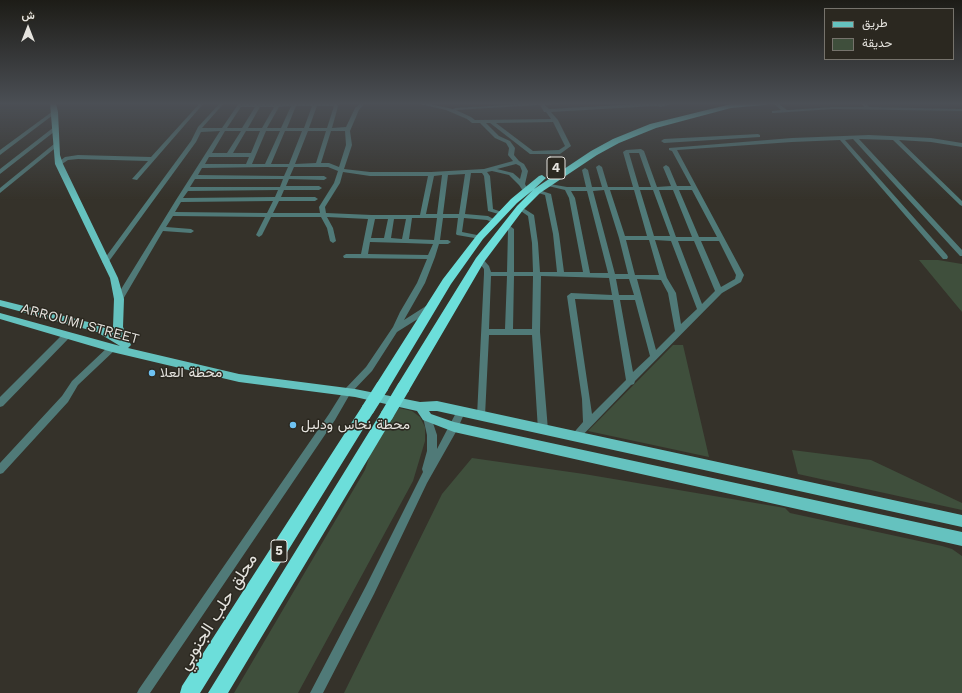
<!DOCTYPE html>
<html>
<head>
<meta charset="utf-8">
<style>
	body { margin:0 }
	#map { position:relative; width:962px; height:693px; overflow:hidden; background:#35322a; font-family:"Work Sans",Vazirmatn,sans-serif }
	canvas { display:block }
	.legend { position:absolute; left:824px; top:8px; width:130px; height:52px; box-sizing:border-box; background:#2b2820; border:1px solid #76736c; margin:0; padding:5px 7px; list-style:none; font-size:12px; color:#e6e4df }
	.legend li { display:flex; align-items:center; gap:8px; height:20px }
	.legend b { width:20px; border:1px solid #76736c }
	.north { position:absolute; left:8px; top:8px; width:40px; height:40px; -webkit-text-stroke:3px #2b2820; paint-order:stroke; rotate:0deg; font-size:11px; font-weight:700; line-height:16px; text-align:center; color:#e6e4df }
	.north::after { content:''; display:block; margin:auto; width:14px; height:18px; background:#e6e4df; clip-path:polygon(50% 0,100% 100%,50% 72%,0 100%) }
</style>
</head>
<body>
<div id="map">
<canvas width="962" height="693"></canvas>
<ul class="legend">
<li><b style="height:5px;background:#65c2bf"></b>طريق</li>
<li><b style="height:11px;background:#3f4f3c"></b>حديقة</li>
</ul>
<div class="north">ش</div>
</div>
<script>
const ctx = document.querySelector('canvas').getContext('2d');
ctx.lineJoin = 'round';
function fillPath(path, color) { ctx.fillStyle = color; ctx.fill(path, 'evenodd'); }
const shape = rows => new Path2D(rows.map(r => 'M' + r).join(''));
function strokePath(path, color, width, dash) { ctx.strokeStyle = color; ctx.lineWidth = width; ctx.lineCap = dash ? 'butt' : 'round'; ctx.setLineDash(dash || []); ctx.stroke(path); }
function write(font, color, halo, rows, align = 'center') {
  ctx.font = font + ' "Work Sans",Vazirmatn,sans-serif'; ctx.lineWidth = 3; ctx.setLineDash([]); ctx.textBaseline = 'middle'; ctx.strokeStyle = halo; ctx.fillStyle = color; for (const [text, x, y, turn = 0] of rows) {
    ctx.save(); ctx.translate(x, y); ctx.rotate((+turn || 0) * Math.PI / 180); ctx.textAlign = isNaN(turn) ? turn : align; if (halo) ctx.strokeText(text, 0, 0); ctx.fillText(text, 0, 0); ctx.restore();
  }
}
fillPath(shape([
	[919,260,938,260,962,264,962,312],
	[673,345,683,345,709,457,588,431],
	[399,408,412,411,420,417,425,427,425,441,413,481,298,693,234,693,365,470,371,451],
	[792,450,871,460,962,503,962,510,798,474],
	[472,458,584,474,785,508,790,513,942,546,952,549,962,556,962,693,344,693,442,494]
]), '#3f4f3c');
fillPath(shape([
	[200,103,204,103,137,180,132,179,148,161,78,159,68,160,59,166,56,164,65,157,78,155,151,157,200,103],
	[220,103,224,103,202,128,222,128,239,103,243,103,242,104,257,104,258,103,262,103,262,104,276,104,277,103,281,103,281,104,339,103,332,128,346,127,355,108,361,103,365,103,359,110,350,131,352,145,344,169,370,172,431,172,484,169,513,161,508,155,509,148,506,143,495,138,480,123,472,123,467,119,446,110,419,104,419,103,426,103,453,109,455,108,539,103,558,103,556,104,545,105,549,109,654,103,658,103,661,104,669,103,675,103,661,107,655,106,551,112,558,120,571,146,560,154,530,154,490,123,486,123,499,136,510,141,515,148,514,155,519,161,524,164,528,171,525,184,528,190,525,192,523,191,519,185,509,175,492,171,487,172,490,176,493,209,505,213,502,215,488,211,484,176,482,173,471,173,465,214,488,216,497,221,494,223,487,220,464,218,462,232,482,236,482,238,480,239,457,235,456,234,458,218,443,218,440,240,448,240,451,242,448,244,439,244,435,257,425,283,404,320,426,306,432,306,433,308,432,310,397,332,372,371,350,394,335,420,150,693,137,693,139,689,329,414,344,390,366,367,393,327,400,312,417,283,427,259,344,258,343,256,346,254,361,254,368,219,327,217,333,228,336,241,333,243,330,241,327,228,321,217,271,217,262,235,259,237,256,235,265,217,173,216,166,227,191,229,194,231,191,233,163,231,122,301,116,301,115,299,176,200,220,131,201,132,196,142,107,264,105,264,102,262,191,141,198,127,220,103],
	[540,105,544,112,546,112,551,119,475,120,471,117,456,110,540,105],
	[291,106,281,128,267,128,279,107,291,106],
	[296,106,312,106,304,128,287,128,296,106],
	[317,106,334,106,327,128,309,128,317,106],
	[241,107,255,107,242,128,227,128,241,107],
	[260,107,274,107,262,128,248,128,260,107],
	[553,122,565,146,559,150,533,151,496,123,553,122],
	[225,131,241,131,227,153,212,153,225,131],
	[246,131,260,131,251,153,233,153,246,131],
	[266,131,280,131,265,164,252,164,266,131],
	[285,131,302,131,289,164,271,164,285,131],
	[308,131,326,131,316,163,295,164,308,131],
	[331,131,345,131,346,145,339,167,329,163,321,163,331,131],
	[209,157,249,157,246,164,205,164,209,157],
	[516,164,520,166,522,171,520,179,513,173,497,169,516,164],
	[265,167,288,167,284,176,198,175,202,168,265,167],
	[294,167,328,167,338,171,334,183,319,207,320,213,273,213,279,201,315,201,318,199,315,197,281,197,284,190,319,190,322,188,319,186,286,186,289,179,324,180,327,178,324,176,290,176,294,167],
	[343,172,370,176,428,176,420,215,372,215,326,213,325,207,340,183,343,172],
	[465,174,459,214,443,214,448,175,465,174],
	[442,175,437,214,426,214,434,176,442,175],
	[195,179,283,179,280,187,190,187,195,179],
	[278,190,275,197,183,198,188,191,278,190],
	[273,201,267,213,175,212,181,202,273,201],
	[412,218,437,218,434,240,409,239,412,218],
	[375,219,388,219,384,238,371,238,375,219],
	[394,219,406,219,402,239,391,238,394,219],
	[370,242,405,243,433,244,428,255,368,254,370,242],
	[773,103,778,103,787,110,833,107,864,107,862,104,862,103,867,103,867,104,869,107,962,109,962,111,833,109,774,113,772,113,772,111,781,110,773,103],
	[53,111,57,112,0,155,0,150,53,111],
	[54,127,59,128,0,174,0,169,54,127],
	[758,134,760,135,760,137,664,143,661,141,664,139,758,134],
	[869,135,931,138,962,143,962,147,931,142,899,140,962,201,962,206,960,205,893,140,859,139,962,250,962,256,960,256,853,139,845,140,947,255,948,257,947,259,943,259,840,140,792,142,677,150,744,275,741,282,722,293,635,381,634,384,631,385,578,440,575,441,572,440,570,437,583,422,582,399,567,296,571,293,612,295,609,278,541,276,540,332,548,430,546,433,543,434,540,433,538,430,532,335,489,335,485,416,484,419,481,420,478,419,477,416,484,274,484,269,477,260,478,258,482,258,489,266,491,272,507,272,508,230,503,225,506,223,514,229,514,272,533,272,532,243,528,216,518,209,517,208,520,206,534,215,538,243,540,272,557,272,553,234,545,195,535,192,535,190,539,190,551,194,559,234,564,272,583,272,569,198,565,190,544,185,544,183,567,187,586,187,582,170,585,168,588,170,592,187,602,187,596,167,599,165,602,167,608,187,633,187,623,152,626,150,641,149,644,151,657,187,671,186,663,167,666,165,669,167,677,186,691,186,672,151,669,150,669,148,792,138,869,135],
	[629,153,639,153,651,187,639,187,629,153],
	[604,190,619,238,628,274,615,274,593,191,604,190],
	[610,190,634,190,647,236,625,236,610,190],
	[640,190,653,190,670,236,654,236,640,190],
	[659,190,673,190,692,237,676,237,659,190],
	[679,190,692,190,717,237,699,237,679,190],
	[571,191,587,191,608,273,590,273,575,198,571,191],
	[626,240,649,240,659,275,635,275,626,240],
	[655,240,671,241,697,309,681,324,676,293,667,278,655,240],
	[678,241,694,241,715,291,702,304,678,241],
	[701,241,719,241,736,275,735,279,721,287,701,241],
	[491,276,507,276,505,329,489,329,491,276],
	[514,276,533,276,532,329,513,329,514,276],
	[616,279,629,279,634,295,619,295,616,279],
	[637,279,661,280,668,293,675,331,656,350,637,279],
	[575,299,613,300,626,380,592,414,575,299],
	[620,300,635,300,650,356,633,372,620,300],
	[54,144,59,145,0,193,0,188,54,144],
	[67,332,70,333,71,335,70,337,3,406,0,407,0,397,64,333,67,332],
	[112,345,115,346,116,348,115,350,78,385,68,402,3,473,0,474,0,463,62,396,72,381,109,346,112,345],
	[461,408,464,409,465,412,457,430,427,483,374,594,323,693,310,693,366,586,423,472,422,469,427,451,427,435,423,417,424,414,427,413,430,414,437,435,437,449,458,409,461,408]
]), '#507a78');
fillPath(shape([
	[50,103,56,103,58,112,60,155,63,164,118,278,124,299,123,327,131,345,128,348,239,374,355,389,420,402,437,401,962,515,962,527,437,411,429,411,431,414,454,422,962,532,962,546,454,432,423,420,417,411,355,397,239,382,112,352,0,319,0,313,120,346,97,332,0,306,0,300,100,325,116,334,113,327,114,299,110,278,55,164,50,103]
]), '#65c2bf');
fillPath(shape([
	[745,103,769,103,765,105,731,108,656,128,619,143,597,155,540,193,523,210,484,262,408,392,403,393,398,392,397,388,398,384,476,258,517,206,533,190,517,203,483,239,451,284,387,391,382,392,377,391,376,387,377,383,443,279,477,235,511,199,539,176,542,175,546,178,534,189,591,151,613,139,650,124,731,104,745,103],
	[368,404,373,405,375,409,373,413,200,693,180,693,182,686,363,405,368,404],
	[387,409,392,411,394,415,392,419,228,693,208,693,382,411,387,409]
]), '#6cdeda');
strokePath(shape([
	[368,409,382,387],
	[387,415,403,388]
]), '#6cdeda', 13);
const sky = ctx.createLinearGradient(0, 0, 0, 200);
sky.addColorStop(0, '#1d1c17');
sky.addColorStop(0.52, '#4b4f55');
sky.addColorStop(1, '#4b4f5500');
ctx.fillStyle = sky;
ctx.fillRect(0, 0, 962, 200);
for (const [x, y, r, color] of [
	[152,373,4,"#6ec2f3"],
	[293,425,4,"#6ec2f3"]
]) { const dot = new Path2D(); dot.arc(x, y, r, 0, 2 * Math.PI); ctx.fillStyle = color; ctx.fill(dot); strokePath(dot, '#2b2820', 1.5); }
for (const [x, y, w] of [
	[556,168,18],
	[279,551,16]
]) { const box = new Path2D(); box.roundRect(x - w / 2, y - 11, w, 22, 3); ctx.fillStyle = '#2b2820'; ctx.fill(box); strokePath(box, '#e6e4df', 1); }
write('bold 13px', '#e6e4df', null, [
	["4",556,168],
	["5",279,551]
]);
write('14px', '#e6e4df', '#2b2820', [
	["ARROUMI STREET",80,324,15]
]);
write('14px', '#e6e4df', '#2b2820', [
	["محطة العلا",160,373],
	["محطة نحاس ودليل",301,425]
], 'left');
write('17px', '#e6e4df', '#2b2820', [
	["محلق حلب الجنوبي",218,612,-58]
]);
</script>
</body>
</html>
